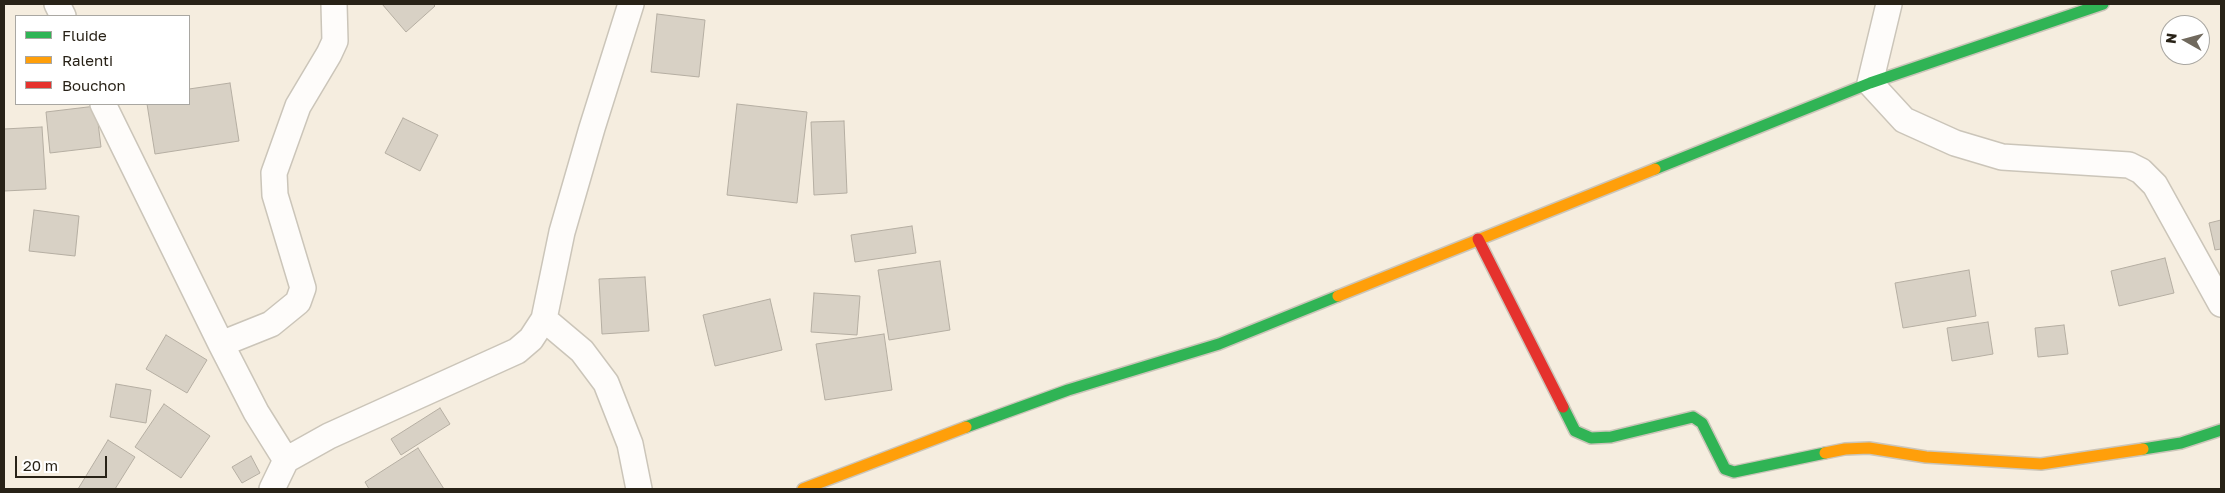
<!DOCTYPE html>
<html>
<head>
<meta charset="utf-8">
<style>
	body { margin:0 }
	#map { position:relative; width:2225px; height:493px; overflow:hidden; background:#f5eddf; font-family:"Golos Text",sans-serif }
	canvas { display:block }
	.frame { position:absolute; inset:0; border:5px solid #282217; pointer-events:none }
	.legend { position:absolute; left:15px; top:15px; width:175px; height:90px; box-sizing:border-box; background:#fff; border:1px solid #a9a7a2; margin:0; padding:6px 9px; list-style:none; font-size:15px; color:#282217 }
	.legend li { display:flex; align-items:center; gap:10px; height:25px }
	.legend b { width:25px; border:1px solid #a9a7a2 }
	.north { position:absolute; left:2160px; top:15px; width:50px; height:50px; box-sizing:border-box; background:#fff; border:1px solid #a9a7a2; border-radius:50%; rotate:277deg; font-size:14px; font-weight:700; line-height:20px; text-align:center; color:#282217 }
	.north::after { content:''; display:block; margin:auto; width:18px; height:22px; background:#70695d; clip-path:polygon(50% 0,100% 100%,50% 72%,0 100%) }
	.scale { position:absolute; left:15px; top:456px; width:92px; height:22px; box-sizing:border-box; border:2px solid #282217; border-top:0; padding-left:6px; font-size:15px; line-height:18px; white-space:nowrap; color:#282217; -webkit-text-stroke:4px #fff; paint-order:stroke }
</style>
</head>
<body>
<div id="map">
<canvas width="2225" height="493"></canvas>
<div class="frame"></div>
<ul class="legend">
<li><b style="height:6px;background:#30b455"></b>Fluide</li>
<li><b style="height:6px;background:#ff9f0a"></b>Ralenti</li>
<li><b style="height:6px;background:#e5322d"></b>Bouchon</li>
</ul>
<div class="north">N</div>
<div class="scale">20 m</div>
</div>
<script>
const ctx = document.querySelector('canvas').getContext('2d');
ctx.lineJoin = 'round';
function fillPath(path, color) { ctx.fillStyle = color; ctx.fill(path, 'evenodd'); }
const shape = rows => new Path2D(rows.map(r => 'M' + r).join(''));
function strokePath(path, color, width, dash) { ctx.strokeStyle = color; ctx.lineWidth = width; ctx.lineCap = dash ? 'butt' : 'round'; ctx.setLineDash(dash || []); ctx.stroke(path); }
const building = shape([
	[382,4,433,4,435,6,406,32,382,4],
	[657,14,705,20,699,77,651,72,657,14],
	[230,83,239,141,155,154,147,104,189,104,189,89,230,83],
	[737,104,807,112,797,203,727,195,737,104],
	[96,106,101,147,50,153,46,112,96,106],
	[403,118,438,135,420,171,385,153,403,118],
	[844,121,847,193,814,195,811,122,844,121],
	[42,127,46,189,4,191,4,129,42,127],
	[34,210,79,216,75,256,29,251,34,210],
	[2221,220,2221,249,2215,250,2209,223,2221,220],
	[912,226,916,253,855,262,851,235,912,226],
	[2165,258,2174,293,2119,306,2111,271,2165,258],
	[940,261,950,330,889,340,878,270,940,261],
	[1969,270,1976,316,1903,328,1895,283,1969,270],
	[645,277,649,331,602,334,599,279,645,277],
	[814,293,860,296,857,335,811,332,814,293],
	[770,299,782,350,715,366,703,315,770,299],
	[1988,322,1993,354,1952,361,1947,328,1988,322],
	[2064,325,2068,354,2038,357,2035,328,2064,325],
	[884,334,892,390,825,400,816,344,884,334],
	[166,335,207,360,187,393,146,369,166,335],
	[116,384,151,390,146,423,110,417,116,384],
	[164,404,210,436,181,478,135,447,164,404],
	[440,408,450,424,401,455,391,439,440,408],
	[108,440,135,457,115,489,78,489,108,440],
	[418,448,444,489,369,489,365,482,418,448],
	[251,456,260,473,242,483,232,467,251,456]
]);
fillPath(building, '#d8d1c5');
strokePath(building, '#b5aea2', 1);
const street = shape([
	[57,4,63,16],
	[1889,4,1870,83,1904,120,1955,143,2002,157,2129,165,2141,171,2155,185,2221,304],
	[103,104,221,344,256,412,286,460,272,489],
	[544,319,582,351,606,383,630,444,639,489],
	[221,344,271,324,298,302,303,288,275,195,274,173,298,106,329,54,335,41,334,4],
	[286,460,329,436,517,351,531,339,544,319,562,232,592,128,631,4]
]);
const fast = shape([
	[1655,169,1870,83,2103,4],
	[1563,407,1575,431,1591,438,1611,437,1693,417,1702,423,1725,469,1734,472,1825,453],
	[966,427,1068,390,1219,344,1338,296],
	[2143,449,2181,443,2221,430]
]);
const slow = shape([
	[1338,296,1655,169],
	[1825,453,1845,449,1869,448,1926,457,2041,464,2143,449],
	[803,489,966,427]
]);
const jam = shape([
	[1478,239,1563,407]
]);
strokePath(street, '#cbc5b9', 28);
strokePath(fast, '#cbc5b9', 14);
strokePath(slow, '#cbc5b9', 14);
strokePath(jam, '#cbc5b9', 14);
strokePath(street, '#fefcfa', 25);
strokePath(fast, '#30b455', 11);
strokePath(slow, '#ff9f0a', 11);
strokePath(jam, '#e5322d', 11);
</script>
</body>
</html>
